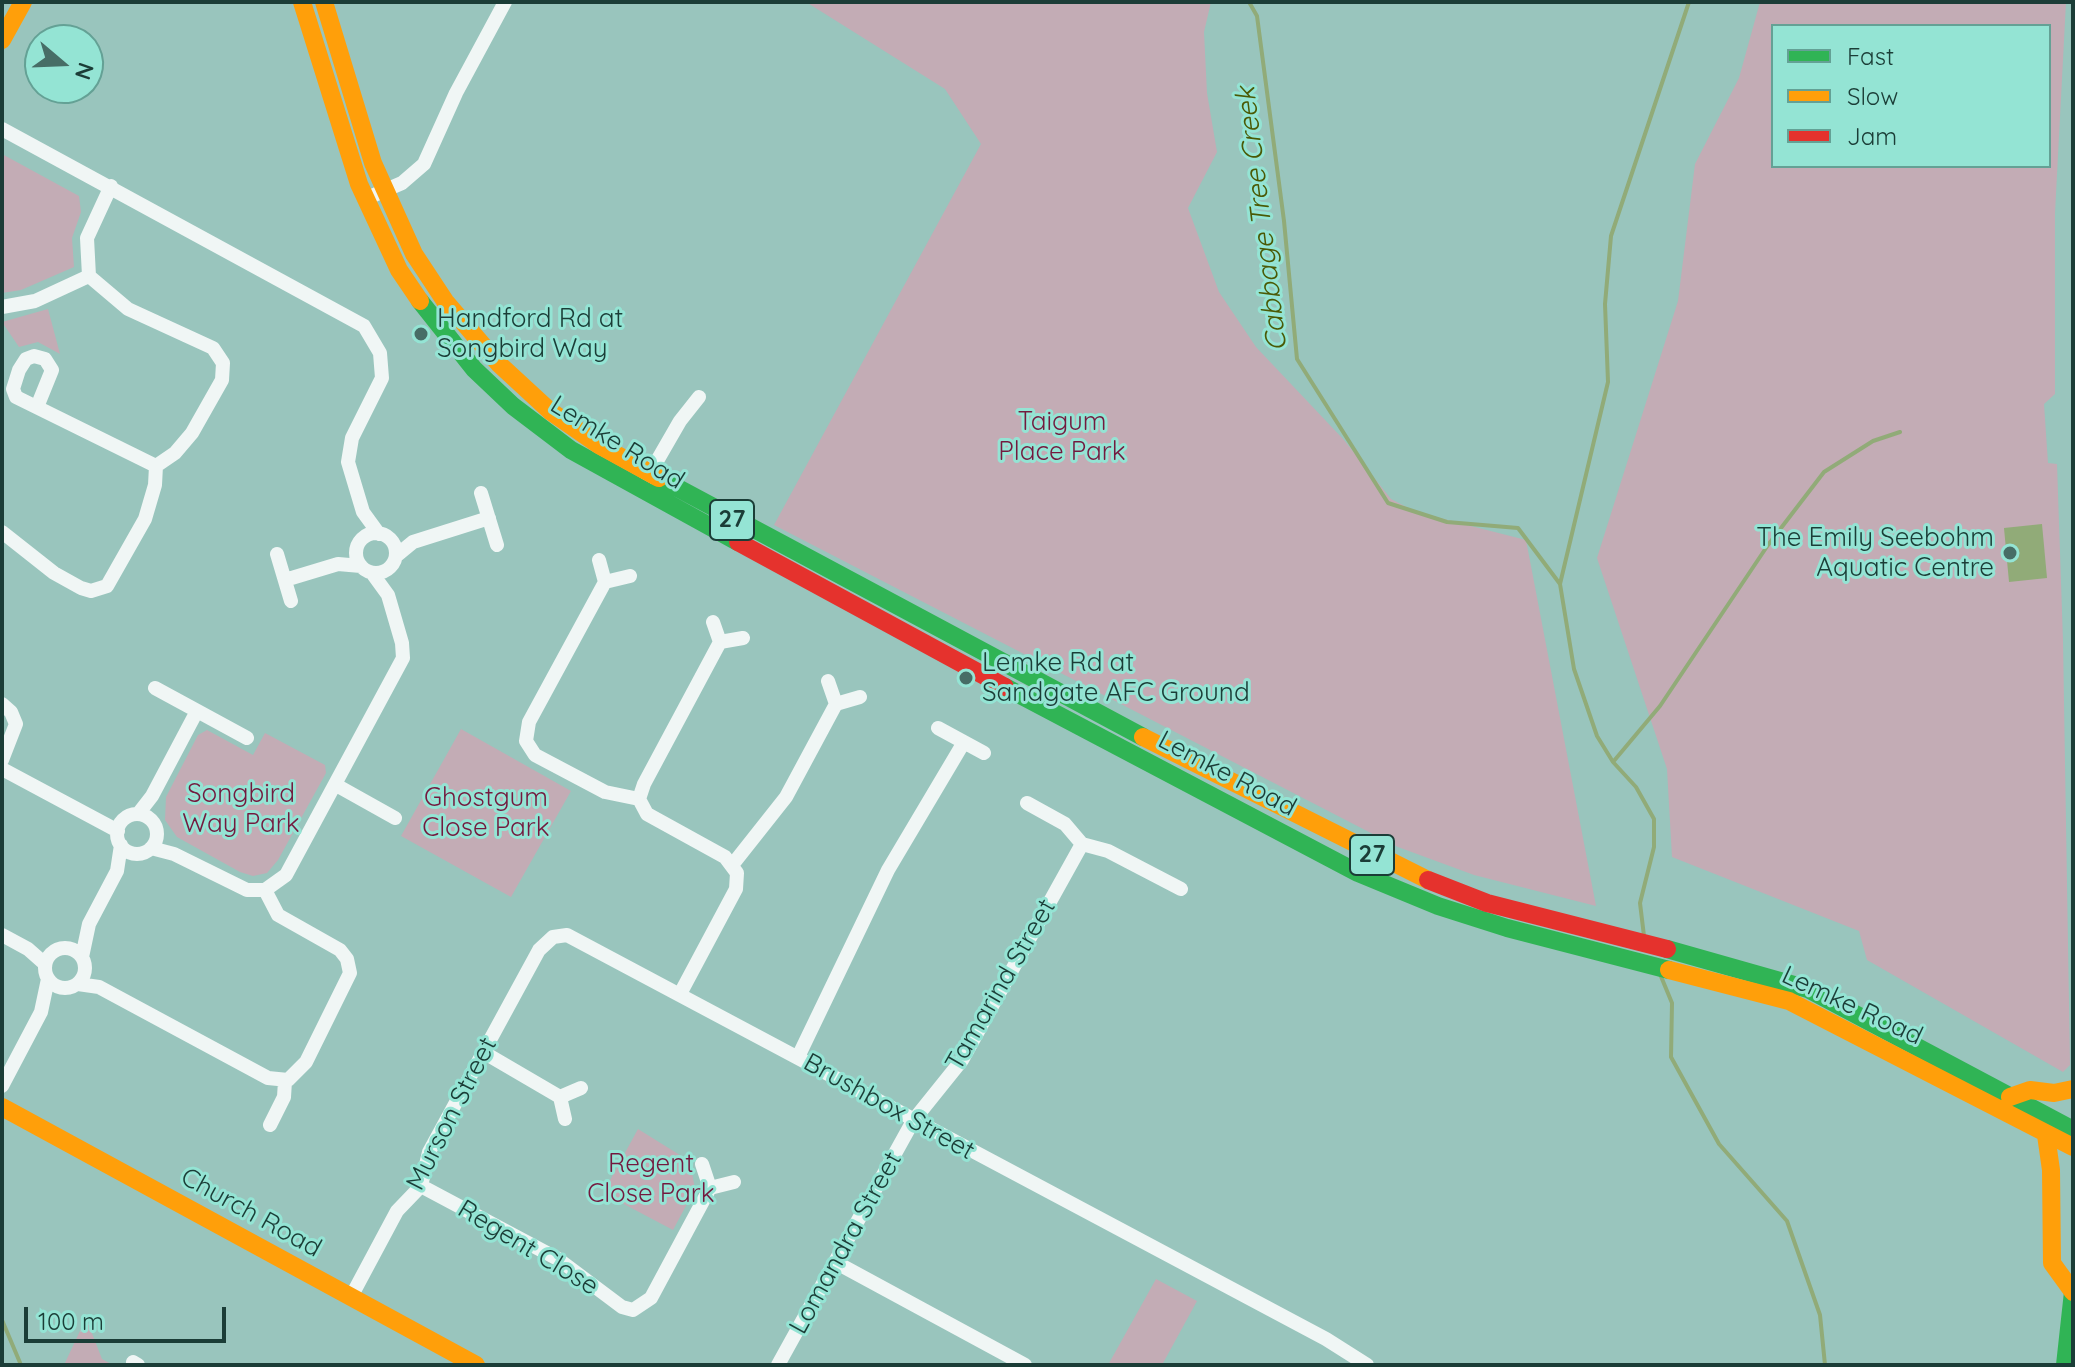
<!DOCTYPE html>
<html>
<head>
<meta charset="utf-8">
<style>
	body { margin:0 }
	#map { position:relative; width:2075px; height:1367px; overflow:hidden; background:#99c5bd; font-family:Quicksand,sans-serif }
	canvas { display:block }
	.frame { position:absolute; inset:0; border:4px solid #1b3d37; pointer-events:none }
	.legend { position:absolute; left:1771px; top:24px; width:280px; height:144px; box-sizing:border-box; background:#94e4d4; border:2px solid #64a195; margin:0; padding:10px 14px; list-style:none; font-size:24px; color:#1b3d37 }
	.legend li { display:flex; align-items:center; gap:16px; height:40px }
	.legend b { width:40px; border:2px solid #64a195 }
	.north { position:absolute; left:24px; top:24px; width:80px; height:80px; box-sizing:border-box; background:#94e4d4; border:2px solid #64a195; border-radius:50%; rotate:109deg; font-size:22px; font-weight:700; line-height:32px; text-align:center; color:#1b3d37 }
	.north::after { content:''; display:block; margin:auto; width:28px; height:36px; background:#476d66; clip-path:polygon(50% 0,100% 100%,50% 72%,0 100%) }
	.scale { position:absolute; left:24px; top:1307px; width:202px; height:36px; box-sizing:border-box; border:4px solid #1b3d37; border-top:0; padding-left:10px; font-size:24px; line-height:28px; white-space:nowrap; color:#1b3d37; -webkit-text-stroke:6px #94e4d4; paint-order:stroke }
</style>
</head>
<body>
<div id="map">
<canvas width="2075" height="1367"></canvas>
<div class="frame"></div>
<ul class="legend">
<li><b style="height:10px;background:#30b455"></b>Fast</li>
<li><b style="height:10px;background:#ff9f0a"></b>Slow</li>
<li><b style="height:10px;background:#e5322d"></b>Jam</li>
</ul>
<div class="north">N</div>
<div class="scale">100 m</div>
</div>
<script>
const ctx = document.querySelector('canvas').getContext('2d');
ctx.lineJoin = 'round';
function fillPath(path, color) { ctx.fillStyle = color; ctx.fill(path, 'evenodd'); }
const shape = rows => new Path2D(rows.map(r => 'M' + r).join(''));
function strokePath(path, color, width, dash) { ctx.strokeStyle = color; ctx.lineWidth = width; ctx.lineCap = dash ? 'butt' : 'round'; ctx.setLineDash(dash || []); ctx.stroke(path); }
function write(font, color, halo, rows, align = 'center') {
  ctx.font = font + ' Quicksand,sans-serif'; ctx.lineWidth = 6; ctx.setLineDash([]); ctx.textBaseline = 'middle'; ctx.strokeStyle = halo; ctx.fillStyle = color; for (const [text, x, y, turn = 0] of rows) {
    ctx.save(); ctx.translate(x, y); ctx.rotate((+turn || 0) * Math.PI / 180); ctx.textAlign = isNaN(turn) ? turn : align; if (halo) ctx.strokeText(text, 0, 0); ctx.fillText(text, 0, 0); ctx.restore();
  }
}
fillPath(shape([
	[806,2,1211,2,1204,32,1207,93,1217,152,1188,208,1219,292,1256,347,1344,440,1391,499,1416,512,1526,540,1596,906,1474,875,1398,847,774,525,981,144,945,89],
	[1760,2,2066,2,2055,213,2055,394,2044,404,2048,463,2057,464,2063,641,2070,1065,2063,1072,1867,960,1859,931,1672,857,1667,769,1597,558,1678,301,1695,164,1739,78],
	[1773,26,2049,26,2049,166,1773,166],
	[2,154,79,196,81,212,72,238,74,267,21,290,2,293],
	[48,309,60,354,38,342,19,347,2,322],
	[461,729,571,791,511,897,401,836],
	[207,730,253,755,265,733,325,765,326,773,278,860,267,873,253,876,240,872,177,837,165,820,166,797,198,735],
	[638,1129,683,1157,692,1173,695,1189,673,1230,603,1193],
	[1156,1279,1197,1301,1162,1365,1108,1365],
	[86,1318,102,1359,113,1365,64,1365]
]), '#c3acb5');
fillPath(shape([
	[2042,524,2047,578,2009,582,2004,528]
]), '#91ab78');
strokePath(shape([
	[1249,2,1257,16,1284,221,1297,359,1388,503,1447,522,1518,528,1560,584,1574,669,1597,736,1613,762,1636,787,1654,819,1654,847,1640,903,1644,936],
	[1560,584,1608,382,1605,304,1611,236,1689,2],
	[1613,762,1660,706,1768,545,1824,472,1873,441,1900,432],
	[1660,974,1672,1003,1671,1057,1719,1144,1787,1221,1820,1315,1825,1365],
	[2,1320,21,1365]
]), '#91ab78', 4);
strokePath(shape([
	[2,129,364,326,380,353,382,378,352,438,348,462,363,512,379,534],
	[365,199,402,183,424,164,456,93,505,2],
	[2,307,35,301,89,276],
	[37,407,52,370,45,359,34,356,26,359,19,370,13,389,16,397,156,466],
	[646,480,680,421,699,397],
	[481,493,497,545],
	[2,532,54,573,81,588,91,591,107,586,145,519,155,485,156,466,175,453,192,433,222,380,223,363,213,348,128,309,89,276,87,238,111,186],
	'356 553a20 20 0 1 1 40 0a20 20 0 1 1-40 0Z',
	[277,554,291,601],
	[396,556,413,542,489,518],
	[599,560,605,582,630,576],
	[285,580,338,564,361,566],
	[605,582,529,722,526,741,535,755,605,792,639,799],
	[713,622,720,642,743,638],
	[828,681,836,704,860,697],
	[155,688,247,738],
	[2,704,11,712,16,724,2,760],
	[938,728,984,753],
	[2,769,118,831],
	[336,785,395,818],
	[138,814,152,796,197,711],
	'117 834a20 20 0 1 1 40 0a20 20 0 1 1-40 0Z',
	[1082,844,1108,851,1181,889],
	[151,848,174,854,247,890,265,890,286,875,403,658,402,643,388,595,372,573],
	[733,864,786,797,836,704],
	[2,935,28,949,45,964],
	'45 968a20 20 0 1 1 40 0a20 20 0 1 1-40 0Z',
	[82,957,89,924,117,871,121,845],
	[78,984,99,987,268,1078,288,1080,306,1062,350,973,347,959,340,950,278,915,265,890],
	[680,994,736,889,737,873,725,857,647,814,639,799,644,784,720,642],
	[483,1052,560,1097],
	[798,1057,888,870,964,742],
	[2,1086,41,1012,48,979],
	[565,1119,560,1097,581,1088],
	[270,1125,284,1097,285,1081],
	[702,1164,710,1188,734,1182],
	[421,1186,558,1259,622,1307,633,1310,651,1298,710,1188],
	[835,1262,1025,1365],
	[351,1297,397,1211,421,1186,429,1152,539,950,553,937,567,935,1326,1339,1367,1365],
	[133,1362,138,1365],
	[778,1365,913,1121,962,1060,1082,844,1065,824,1027,803]
]), '#f0f6f5', 14);
strokePath(shape([
	[420,301,474,369,513,406,571,450,738,542],
	[659,478,1143,737],
	[1005,687,1358,873,1438,906,1507,928,1669,970],
	[1667,949,1808,989,2073,1130],
	[2065,1365,2073,1292]
]), '#30b455', 18);
strokePath(shape([
	[302,2,359,184,399,270,420,301],
	[324,2,373,163,414,254,445,301,499,364,550,411,599,445,659,478],
	[2,40,23,2],
	[1143,737,1428,880],
	[1669,970,1789,1001,2073,1147],
	[2010,1097,2030,1090,2054,1093,2073,1089],
	[2,1107,476,1365],
	[2046,1135,2051,1170,2052,1263,2073,1292]
]), '#ff9f0a', 18);
strokePath(shape([
	[738,542,1005,687],
	[1428,880,1487,903,1667,949]
]), '#e5322d', 18);
for (const [x, y, r, color] of [
	[421,334,8,"#476d66"],
	[2010,553,8,"#476d66"],
	[966,678,8,"#476d66"]
]) { const dot = new Path2D(); dot.arc(x, y, r, 0, 2 * Math.PI); ctx.fillStyle = color; ctx.fill(dot); strokePath(dot, '#94e4d4', 3); }
for (const [x, y, w] of [
	[732,520,44],
	[1372,855,44]
]) { const box = new Path2D(); box.roundRect(x - w / 2, y - 20, w, 40, 6); ctx.fillStyle = '#94e4d4'; ctx.fill(box); strokePath(box, '#1b3d37', 2); }
write('bold 24px', '#1b3d37', null, [
	["27",732,520],
	["27",1372,855]
]);
write('26px', '#1b3d37', '#94e4d4', [
	["Handford Rd at",437,319],
	["Songbird Way",437,349],
	["The Emily Seebohm",1994,538,"right"],
	["Aquatic Centre",1994,568,"right"],
	["Lemke Rd at",982,663],
	["Sandgate AFC Ground",982,693]
], 'left');
write('26px', '#74193e', '#94e4d4', [
	["Taigum",1062,422],
	["Place Park",1062,452],
	["Songbird",241,794],
	["Way Park",241,824],
	["Ghostgum",486,798],
	["Close Park",486,828],
	["Regent",651,1164],
	["Close Park",651,1194]
]);
write('26px', '#1b3d37', '#94e4d4', [
	["Lemke Road",617,443,32],
	["Lemke Road",1227,774,28],
	["Tamarind Street",1001,985,-60],
	["Lemke Road",1852,1006,25],
	["Brushbox Street",889,1107,29],
	["Murson Street",452,1114,-63],
	["Church Road",251,1213,29],
	["Lomandra Street",846,1243,-61],
	["Regent Close",528,1248,31]
]);
write('italic 28px', '#4a5905', '#94e4d4', [
	["Cabbage Tree Creek",1262,219,-97]
]);
</script>
</body>
</html>
